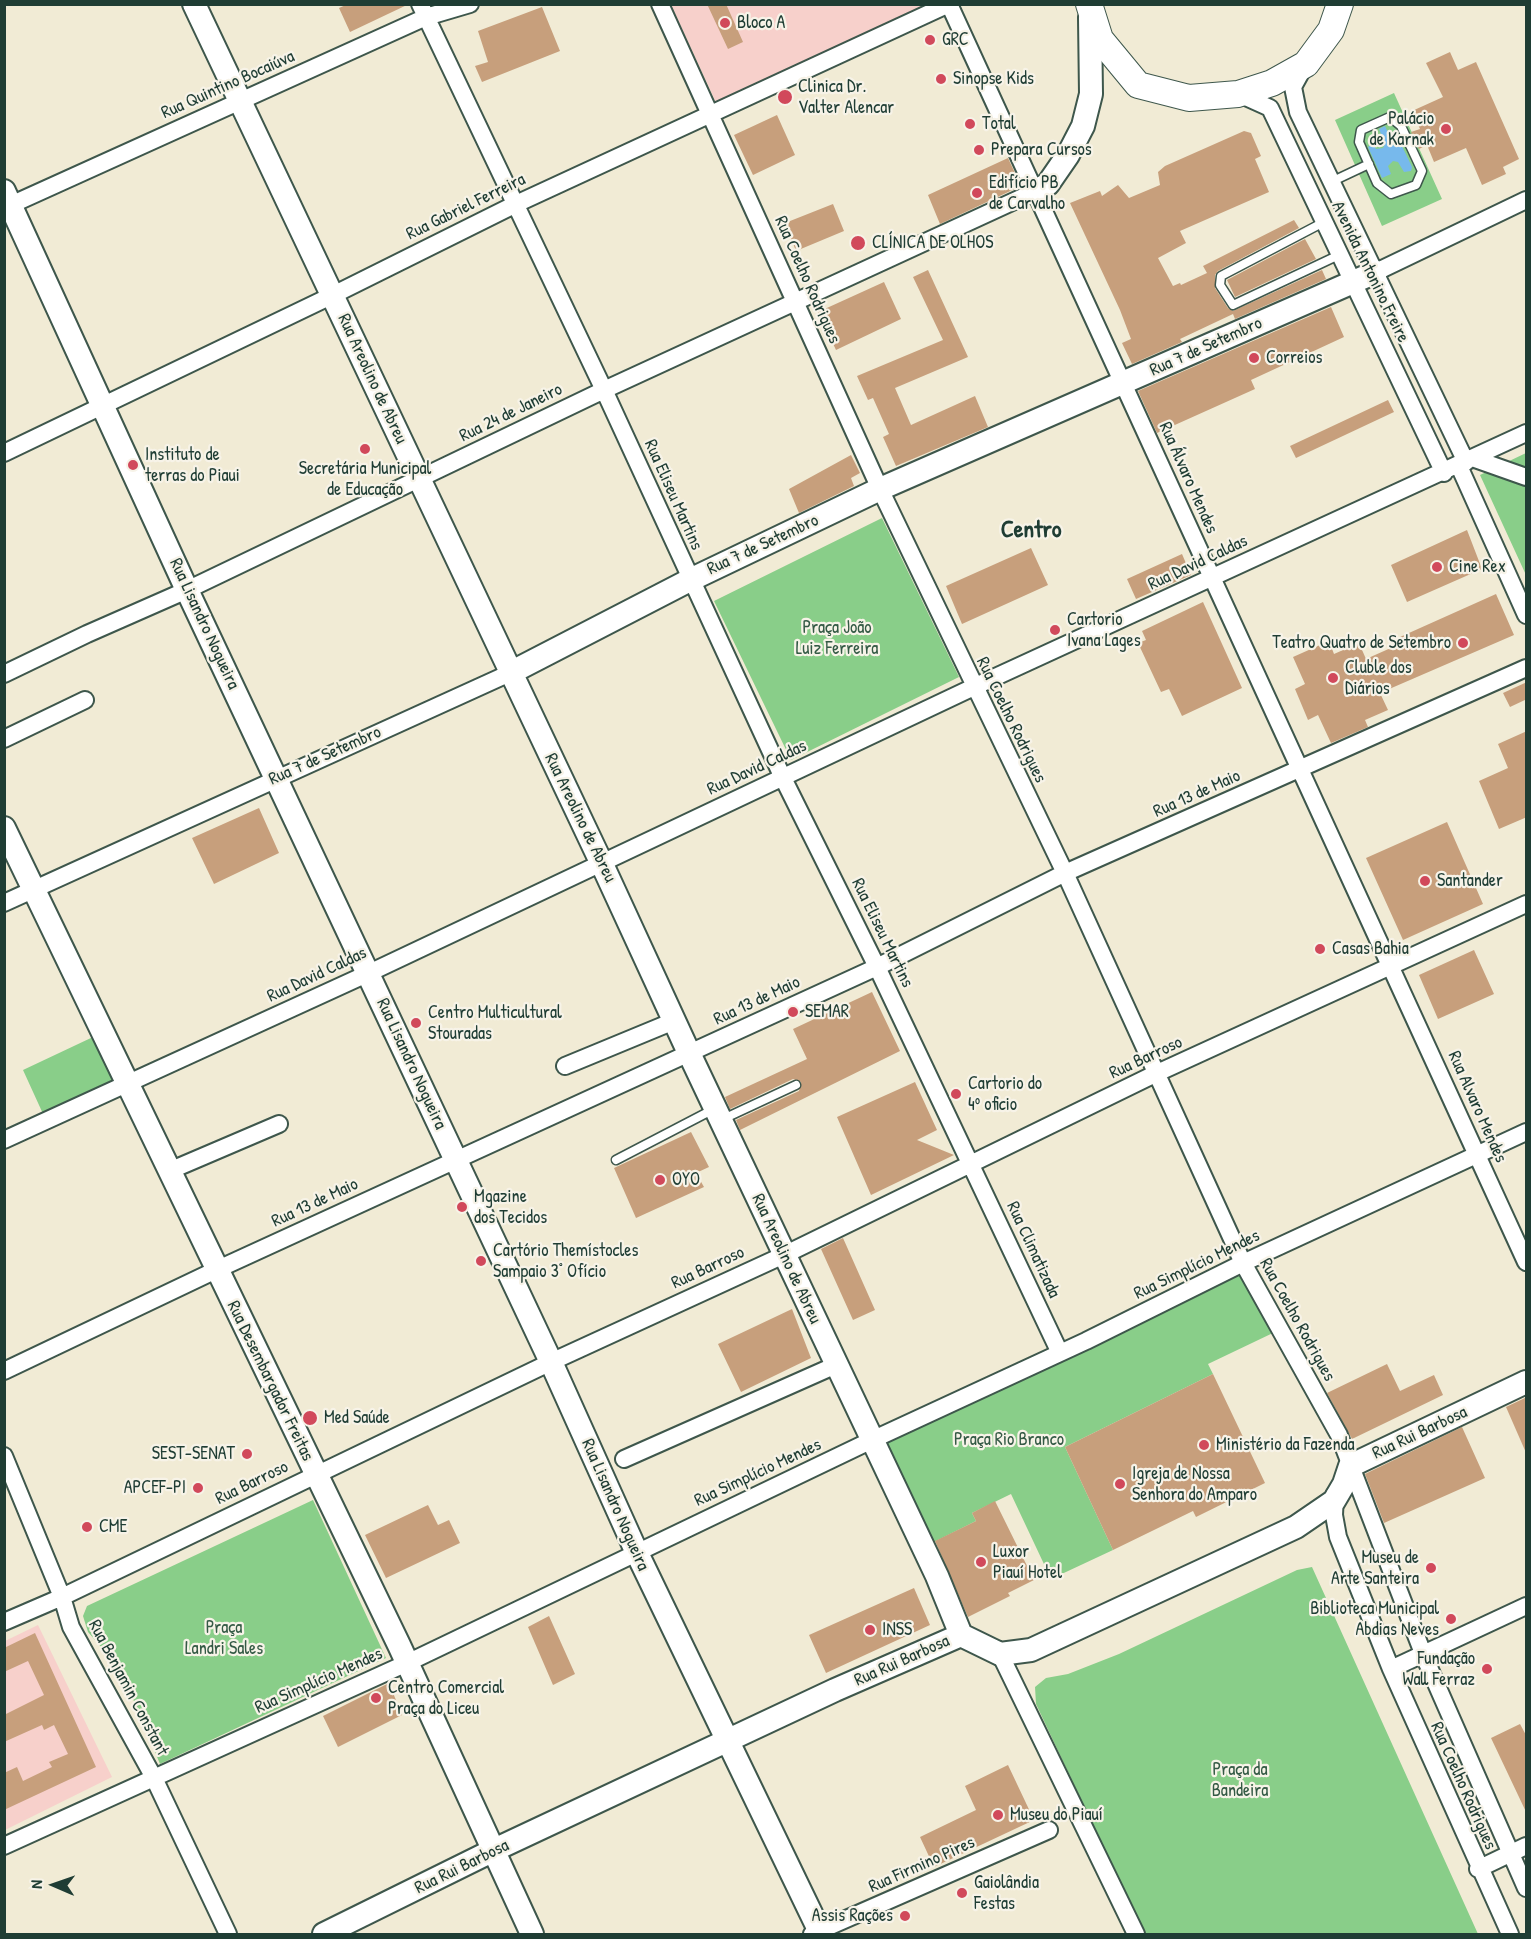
<!DOCTYPE html>
<html>
<head>
<meta charset="utf-8">
<style>
	body { margin:0 }
	#map { position:relative; width:1531px; height:1939px; overflow:hidden; background:#f1ebd5; font-family:"Patrick Hand",sans-serif }
	canvas { display:block }
	.frame { position:absolute; inset:0; border:6px solid #1f3d34; pointer-events:none }
	.north { position:absolute; left:24px; top:1855px; width:60px; height:60px; -webkit-text-stroke:4px #f7f3e8; paint-order:stroke; rotate:272deg; font-size:16px; font-weight:700; line-height:24px; text-align:center; color:#1f3d34 }
	.north::after { content:''; display:block; margin:auto; width:21px; height:27px; background:#1f3d34; clip-path:polygon(50% 0,100% 100%,50% 72%,0 100%) }
</style>
</head>
<body>
<div id="map">
<canvas width="1531" height="1939"></canvas>
<div class="frame"></div>
<div class="north">N</div>
</div>
<script>
const ctx = document.querySelector('canvas').getContext('2d');
ctx.lineJoin = 'round';
function fillPath(path, color) { ctx.fillStyle = color; ctx.fill(path, 'evenodd'); }
const shape = rows => new Path2D(rows.map(r => 'M' + r).join(''));
function strokePath(path, color, width, dash) { ctx.strokeStyle = color; ctx.lineWidth = width; ctx.lineCap = dash ? 'butt' : 'round'; ctx.setLineDash(dash || []); ctx.stroke(path); }
function write(font, color, halo, rows, align = 'center') {
  ctx.font = font + ' "Patrick Hand",sans-serif'; ctx.lineWidth = 4.5; ctx.setLineDash([]); ctx.textBaseline = 'middle'; ctx.strokeStyle = halo; ctx.fillStyle = color; for (const [text, x, y, turn = 0] of rows) {
    ctx.save(); ctx.translate(x, y); ctx.rotate((+turn || 0) * Math.PI / 180); ctx.textAlign = isNaN(turn) ? turn : align; if (halo) ctx.strokeText(text, 0, 0); ctx.fillText(text, 0, 0); ctx.restore();
  }
}
fillPath(shape([
	[935,4,718,107,671,5],
	[38,1625,112,1777,5,1830,5,1641]
]), '#f7d0cb');
fillPath(shape([
	[1394,93,1442,199,1382,226,1335,120],
	[1526,453,1526,575,1480,475],
	[882,518,959,677,791,760,714,601],
	[93,1037,115,1083,44,1116,23,1070],
	[1239,1268,1275,1332,1208,1364,1213,1374,1065,1447,1113,1550,1051,1579,1011,1494,972,1513,976,1521,928,1545,879,1442],
	[313,1500,386,1658,160,1764,121,1670,88,1632,83,1616,87,1606],
	[1312,1567,1478,1934,1144,1934,1036,1704,1035,1687,1046,1678,1068,1674,1119,1654,1297,1570]
]), '#89ce89');
fillPath(shape([
	[1385,126,1394,146,1401,144,1412,167,1411,171,1404,172,1398,162,1393,161,1388,166,1391,174,1382,178,1368,147,1373,144,1376,149,1383,148,1385,144,1379,129]
]), '#77b9ec');
fillPath(shape([
	[348,4,409,4,350,32,339,8],
	[707,4,726,4,743,42,728,49],
	[542,7,560,51,482,82,475,66,488,62,478,31],
	[1450,52,1458,70,1476,62,1519,159,1503,167,1506,174,1482,185,1466,148,1434,162,1427,145,1419,149,1411,132,1420,129,1412,111,1443,97,1426,63],
	[777,115,795,155,753,175,734,135],
	[1244,131,1251,133,1261,156,1255,159,1269,192,1180,231,1186,243,1158,258,1173,286,1180,283,1181,285,1207,273,1203,266,1294,220,1299,228,1218,271,1215,275,1215,288,1228,308,1233,311,1322,270,1326,279,1235,319,1233,314,1180,339,1182,342,1132,364,1122,343,1131,339,1120,310,1070,203,1100,191,1102,196,1118,185,1129,198,1160,185,1158,172,1165,166],
	[1008,158,1021,186,940,224,928,195],
	[833,204,844,231,796,251,785,223],
	[1305,239,1316,259,1235,297,1227,280],
	[928,270,968,357,895,388,911,425,975,396,988,427,896,466,883,437,889,434,873,398,868,400,857,376,943,340,913,277],
	[884,282,901,319,836,350,818,312],
	[1331,307,1344,337,1251,380,1255,389,1157,433,1138,391],
	[1388,400,1394,412,1296,458,1290,446],
	[851,455,860,473,851,478,854,486,799,513,789,489],
	[1467,530,1482,569,1407,602,1391,565],
	[1031,548,1048,585,962,624,946,586],
	[1182,554,1191,575,1136,599,1127,579],
	[1496,594,1514,635,1380,693,1388,710,1365,720,1368,727,1331,743,1318,715,1308,720,1295,689,1305,684,1293,657,1329,641,1334,654,1359,643,1366,659,1402,643,1400,637],
	[1203,602,1242,688,1182,716,1169,689,1161,692,1138,643,1146,640,1142,631],
	[1527,682,1527,699,1510,707,1503,693],
	[1527,731,1527,817,1499,829,1479,781,1508,768,1498,744],
	[259,808,279,853,214,884,192,838],
	[1447,822,1483,904,1403,940,1366,858],
	[1474,950,1494,994,1438,1019,1419,975],
	[872,992,900,1051,740,1130,736,1120,799,1091,801,1082,793,1079,730,1109,725,1097,807,1059,793,1029],
	[915,1082,937,1130,917,1140,954,1155,871,1195,837,1117],
	[691,1132,709,1167,696,1173,704,1187,636,1218,614,1168],
	[843,1238,875,1310,853,1320,821,1249],
	[792,1309,811,1358,741,1392,718,1344],
	[1387,1364,1400,1391,1434,1375,1443,1395,1352,1439,1327,1393],
	[1213,1374,1265,1483,1196,1517,1193,1511,1113,1550,1065,1447],
	[1527,1397,1527,1455,1506,1407],
	[1462,1427,1485,1478,1384,1523,1365,1474],
	[995,1501,1034,1580,1008,1593,1010,1596,968,1617,935,1541,976,1521,972,1513],
	[428,1505,438,1525,449,1520,460,1543,386,1578,365,1535],
	[914,1588,930,1625,826,1673,809,1635],
	[549,1616,575,1674,553,1685,528,1627],
	[35,1633,96,1767,4,1810,4,1773,17,1767,23,1781,52,1767,49,1762,68,1754,54,1725,44,1730,42,1725,4,1742,4,1715,44,1695,28,1661,4,1672,4,1648],
	[389,1683,402,1715,338,1747,323,1716],
	[1520,1724,1527,1737,1527,1814,1491,1738],
	[1008,1765,1034,1820,934,1867,920,1837,976,1810,965,1786]
]), '#c79f7c');
const lane = shape([
	[1390,117,1401,126,1422,171,1416,185,1391,194,1377,183,1359,142,1361,130,1390,117],
	[1333,181,1369,164],
	[1324,222,1221,276,1220,285,1233,305,1339,255],
	[721,1120,796,1085],
	[616,1160,714,1109]
]);
const street = shape([
	[420,4,604,390,783,778,877,967,1060,1353],
	[660,4,880,489,1065,873,1243,1263,1339,1435,1424,1656,1526,1888],
	[949,4,1526,1262],
	[1304,67,1293,87,1298,112,1466,462],
	[1239,94,1270,108,1444,473],
	[4,208,426,17,470,4],
	[1376,272,1526,200],
	[4,453,333,295,516,204,949,4],
	[1475,459,1526,477],
	[1459,466,1526,615],
	[4,674,87,634,187,590,604,390,1036,191],
	[4,739,85,700],
	[4,903,510,673],
	[565,1066,674,1021],
	[4,1140,369,973,978,685,1526,433],
	[169,1171,279,1124],
	[4,1371,216,1270,877,967,1065,873,1526,668],
	[4,1456,62,1597,71,1627,153,1776,228,1934],
	[624,1459,836,1365],
	[1335,1494,1334,1515,1338,1537,1391,1669,1510,1934],
	[4,1622,62,1597,551,1362,784,1255,1155,1074,1526,904],
	[1000,1654,1136,1934],
	[1391,1669,1526,1606],
	[4,1846,407,1663,872,1440,1086,1341,1243,1263,1526,1132],
	[1478,1869,1526,1846],
	[812,1934,1049,1830]
]);
const secondary = shape([
	[194,4,601,862,689,1053,937,1576,961,1635],
	[4,191,187,590,551,1362,637,1553,821,1934],
	[1036,191,1048,184,1068,155,1083,126,1091,94,1090,18],
	[510,673,690,580,880,489,1376,272],
	[4,828,399,1645,532,1934],
	[324,1934,492,1851,835,1690,961,1635,1000,1654,1031,1650,1296,1527,1334,1501,1344,1484,1350,1466,1526,1382]
]);
const primary = shape([
	[1089,4,1100,39,1138,85,1189,98,1238,94,1272,83,1306,64,1331,30,1340,4]
]);
strokePath(lane, '#3e574c', 11);
strokePath(street, '#3e574c', 20);
strokePath(secondary, '#3e574c', 26);
strokePath(primary, '#3e574c', 28);
strokePath(lane, '#fff', 8);
strokePath(street, '#fff', 16);
strokePath(secondary, '#fff', 22);
strokePath(primary, '#fff', 26);
for (const [x, y, r, color] of [
	[725,23,6,"#d1495b"],
	[930,40,6,"#d1495b"],
	[941,79,6,"#d1495b"],
	[785,97,8,"#d1495b"],
	[970,124,6,"#d1495b"],
	[1446,129,6,"#d1495b"],
	[979,150,6,"#d1495b"],
	[977,193,6,"#d1495b"],
	[858,243,8,"#d1495b"],
	[1254,358,6,"#d1495b"],
	[365,449,6,"#d1495b"],
	[133,465,6,"#d1495b"],
	[1437,567,6,"#d1495b"],
	[1055,630,6,"#d1495b"],
	[1463,643,6,"#d1495b"],
	[1333,678,6,"#d1495b"],
	[1425,881,6,"#d1495b"],
	[1320,949,6,"#d1495b"],
	[793,1012,6,"#d1495b"],
	[416,1023,6,"#d1495b"],
	[956,1094,6,"#d1495b"],
	[660,1180,6,"#d1495b"],
	[462,1207,6,"#d1495b"],
	[481,1261,6,"#d1495b"],
	[310,1418,8,"#d1495b"],
	[1204,1445,6,"#d1495b"],
	[247,1454,6,"#d1495b"],
	[1120,1484,6,"#d1495b"],
	[198,1488,6,"#d1495b"],
	[87,1527,6,"#d1495b"],
	[981,1562,6,"#d1495b"],
	[1431,1568,6,"#d1495b"],
	[1451,1619,6,"#d1495b"],
	[870,1630,6,"#d1495b"],
	[1487,1669,6,"#d1495b"],
	[376,1698,6,"#d1495b"],
	[998,1815,6,"#d1495b"],
	[962,1893,6,"#d1495b"],
	[905,1916,6,"#d1495b"]
]) { const dot = new Path2D(); dot.arc(x, y, r, 0, 2 * Math.PI); ctx.fillStyle = color; ctx.fill(dot); strokePath(dot, '#f7f3e8', 2); }
write('18px', '#1f3d34', '#f7f3e8', [
	["Bloco A",737,23],
	["GRC",942,40],
	["Sinopse Kids",953,79],
	["Clinica Dr.",798,87],
	["Valter Alencar",798,108],
	["Palácio",1434,119,"right"],
	["de Karnak",1434,140,"right"],
	["Total",982,124],
	["Prepara Cursos",991,150],
	["Edifício PB",989,183],
	["de Carvalho",989,204],
	["CLÍNICA DE OLHOS",872,243],
	["Correios",1266,358],
	["Instituto de",145,455],
	["terras do Piaui",145,476],
	["Secretária Municipal",365,469,"center"],
	["de Educação",365,490,"center"],
	["Cine Rex",1449,567],
	["Cartorio",1067,620],
	["Ivana Lages",1067,641],
	["Teatro Quatro de Setembro",1451,643,"right"],
	["Cluble dos",1345,668],
	["Diários",1345,689],
	["Santander",1437,881],
	["Casas Bahia",1332,949],
	["SEMAR",805,1012],
	["Centro Multicultural",428,1013],
	["Stouradas",428,1034],
	["Cartorio do",968,1084],
	["4º oficio",968,1105],
	["OYO",672,1180],
	["Mgazine",474,1197],
	["dos Tecidos",474,1218],
	["Cartório Themístocles",493,1251],
	["Sampaio 3° Ofício",493,1272],
	["Med Saúde",324,1418],
	["Ministério da Fazenda",1216,1445],
	["SEST-SENAT",235,1454,"right"],
	["Igreja de Nossa",1132,1474],
	["Senhora do Amparo",1132,1495],
	["APCEF-PI",186,1488,"right"],
	["CME",99,1527],
	["Luxor",993,1552],
	["Piauí Hotel",993,1573],
	["Museu de",1419,1558,"right"],
	["Arte Santeira",1419,1579,"right"],
	["Biblioteca Municipal",1439,1609,"right"],
	["Abdias Neves",1439,1630,"right"],
	["INSS",882,1630],
	["Fundação",1475,1659,"right"],
	["Wall Ferraz",1475,1680,"right"],
	["Centro Comercial",388,1688],
	["Praça do Liceu",388,1709],
	["Museu do Piauí",1010,1815],
	["Gaiolândia",974,1883],
	["Festas",974,1904],
	["Assis Rações",893,1916,"right"]
], 'left');
write('18px', '#1f3d34', '#f7f3e8', [
	["Rua Quintino Bocaiúva",228,85,-24],
	["Rua Gabriel Ferreira",466,207,-26],
	["Avenida Antonino Freire",1370,272,64],
	["Rua Coelho Rodrigues",807,280,66],
	["Rua 7 de Setembro",1206,347,-24],
	["Rua Areolino de Abreu",372,379,65],
	["Rua 24 de Janeiro",511,413,-26],
	["Rua Álvaro Mendes",1188,478,66],
	["Rua Eliseu Martins",673,495,66],
	["Rua 7 de Setembro",763,545,-25],
	["Rua David Caldas",1198,563,-25],
	["Rua Lisandro Nogueira",204,624,65],
	["Rua Coelho Rodrigues",1011,720,64],
	["Rua 7 de Setembro",325,756,-24],
	["Rua David Caldas",757,768,-25],
	["Rua 13 de Maio",1197,794,-24],
	["Rua Areolino de Abreu",580,818,64],
	["Rua Eliseu Martins",882,933,64],
	["Rua David Caldas",317,975,-25],
	["Rua 13 de Maio",757,1001,-25],
	["Rua Barroso",1146,1058,-25],
	["Rua Lisandro Nogueira",411,1064,65],
	["Rua Alvaro Mendes",1477,1107,66],
	["Rua 13 de Maio",315,1203,-25],
	["Rua Climatizada",1033,1250,65],
	["Rua Areolino de Abreu",786,1259,65],
	["Rua Simplício Mendes",1197,1265,-26],
	["Rua Barroso",708,1268,-25],
	["Rua Coelho Rodrigues",1297,1320,61],
	["Rua Desembargador Freitas",270,1381,64],
	["Rua Rui Barbosa",1420,1433,-25],
	["Rua Simplício Mendes",758,1473,-25],
	["Rua Barroso",252,1483,-26],
	["Rua Lisandro Nogueira",615,1505,66],
	["Rua Rui Barbosa",902,1661,-24],
	["Rua Simplício Mendes",319,1681,-24],
	["Rua Benjamin Constant",128,1688,62],
	["Rua Coelho Rodrigues",1463,1786,66],
	["Rua Firmino Pires",922,1865,-24],
	["Rua Rui Barbosa",462,1867,-26]
]);
write('18px', '#345a45', '#f7f3e8', [
	["Praça João",837,628],
	["Luiz Ferreira",837,649],
	["Praça Rio Branco",1009,1440],
	["Praça",224,1628],
	["Landri Sales",224,1649],
	["Praça da",1240,1770],
	["Bandeira",1240,1791]
]);
write('bold 24px', '#1f3d34', '#f7f3e8', [
	["Centro",1031,531]
]);
</script>
</body>
</html>
